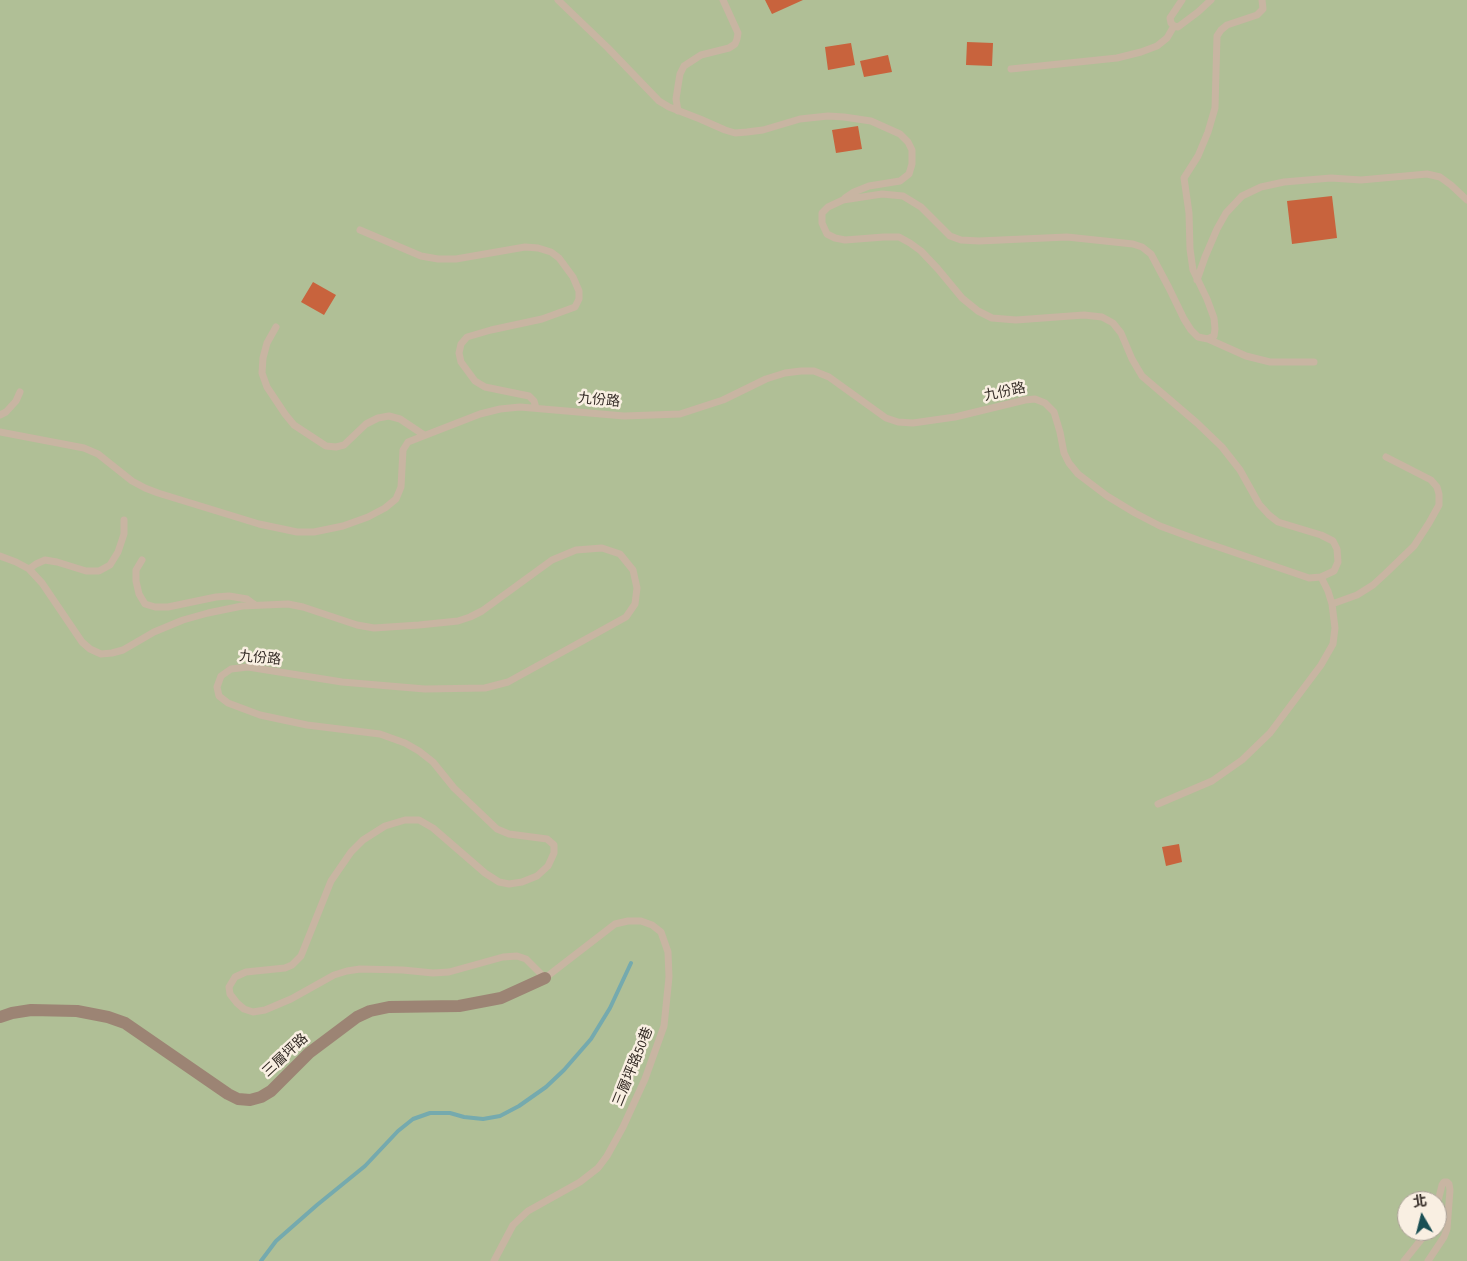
<!DOCTYPE html>
<html>
<head>
<meta charset="utf-8">
<style>
	body { margin:0 }
	#map { position:relative; width:1467px; height:1261px; overflow:hidden; background:#f1e5d6; font-family:"Source Sans 3","Noto Sans TC",sans-serif }
	canvas { display:block }
	.north { position:absolute; left:1397px; top:1191px; width:50px; height:50px; box-sizing:border-box; background:#f9efe2; border:1px solid #aaa096; border-radius:50%; rotate:352deg; font-size:14px; font-weight:700; line-height:20px; text-align:center; color:#332a25 }
	.north::after { content:''; display:block; margin:auto; width:18px; height:22px; background:#1a4f54; clip-path:polygon(50% 0,100% 100%,50% 72%,0 100%) }
</style>
</head>
<body>
<div id="map">
<canvas width="1467" height="1261"></canvas>
<div class="north">北</div>
</div>
<script>
const ctx = document.querySelector('canvas').getContext('2d');
ctx.lineJoin = 'round';
function fillPath(path, color) { ctx.fillStyle = color; ctx.fill(path, 'evenodd'); }
const shape = rows => new Path2D(rows.map(r => 'M' + r).join(''));
function strokePath(path, color, width, dash) { ctx.strokeStyle = color; ctx.lineWidth = width; ctx.lineCap = dash ? 'butt' : 'round'; ctx.setLineDash(dash || []); ctx.stroke(path); }
function write(font, color, halo, rows, align = 'center') {
  ctx.font = font + ' "Source Sans 3","Noto Sans TC",sans-serif'; ctx.lineWidth = 5; ctx.setLineDash([]); ctx.textBaseline = 'middle'; ctx.strokeStyle = halo; ctx.fillStyle = color; for (const [text, x, y, turn = 0] of rows) {
    ctx.save(); ctx.translate(x, y); ctx.rotate((+turn || 0) * Math.PI / 180); ctx.textAlign = isNaN(turn) ? turn : align; if (halo) ctx.strokeText(text, 0, 0); ctx.fillText(text, 0, 0); ctx.restore();
  }
}
fillPath(shape([
	[0,0,1467,0,1467,1261,0,1261],
	[1407,1201,1437,1201,1437,1231,1407,1231]
]), '#b0bf96');
strokePath(shape([
	[261,1261,276,1241,317,1205,365,1166,398,1131,413,1119,430,1113,450,1113,464,1117,483,1119,500,1116,519,1106,546,1087,564,1070,591,1039,610,1008,631,963]
]), '#75aaae', 4);
fillPath(shape([
	[765,0,803,0,772,14],
	[967,42,993,43,992,66,966,65],
	[851,43,855,65,828,70,825,47],
	[888,55,892,72,864,77,860,61],
	[858,126,862,149,836,153,832,130],
	[1332,196,1337,238,1292,244,1287,201],
	[313,282,336,295,324,315,301,302],
	[1179,844,1182,862,1166,866,1162,847]
]), '#c8633d');
strokePath(shape([
	[558,0,608,48,659,101,669,107,700,119,725,130,735,133,747,132,763,130,800,119,828,116,844,117,871,121,900,134,908,142,912,150,912,164,909,174,900,181,869,186,854,192,845,198],
	[1182,0,1170,18,1171,23,1174,26,1178,27,1198,12,1211,0],
	[1011,69,1117,58,1141,52,1157,46,1167,38,1174,26],
	[678,111,676,99,678,86,680,74,684,66,701,55,729,48,735,44,737,39,738,33,723,0],
	[360,230,421,256,438,259,456,259,525,247,538,248,551,252,559,258,573,277,579,291,579,299,575,307,542,319,491,330,467,337,461,344,459,353,461,362,475,381,485,387,529,396,534,401,536,408],
	[1197,280,1205,257,1217,229,1226,213,1242,196,1261,187,1284,182,1331,178,1361,180,1427,174,1440,177,1451,185,1467,200],
	[276,327,267,343,263,358,262,373,267,387,285,414,294,425,326,446,336,447,344,445,366,424,378,418,389,416,400,419,424,435],
	[1208,339,1246,356,1270,362,1314,362],
	[0,415,6,412,16,401,20,392],
	[0,432,84,448,98,454,132,481,145,488,158,493,259,524,297,532,314,532,343,526,368,517,385,508,396,499,401,487,403,450,408,442,480,414,500,409,520,407,624,416,680,414,723,400,766,379,785,373,801,371,814,371,829,377,886,418,898,422,913,423,955,417,1025,400,1035,399,1045,403,1054,412,1060,432,1064,453,1069,463,1078,474,1107,496,1135,513,1160,526,1198,540,1309,578,1321,577,1334,571,1338,562,1337,549,1333,541,1321,535,1278,522,1269,515,1259,504,1240,470,1222,447,1197,423,1142,376,1132,359,1121,333,1113,323,1102,317,1084,315,1016,320,992,318,978,311,962,298,938,269,921,251,910,243,899,237,884,237,845,240,835,238,827,234,822,223,822,213,828,207,843,200,882,194,903,196,921,207,950,236,961,240,979,241,1067,237,1133,244,1142,247,1151,254,1169,288,1184,319,1191,330,1198,337,1208,339,1214,336,1215,329,1214,318,1207,299,1193,270,1190,249,1189,213,1184,178,1198,156,1208,132,1215,108,1217,36,1221,30,1227,25,1257,15,1263,9,1262,0],
	[0,556,16,562,29,569,42,583,82,642,90,649,101,654,112,653,123,650,154,632,183,620,208,613,242,606,288,604,303,607,357,625,374,628,419,625,458,621,470,617,482,611,552,560,576,550,602,548,620,554,633,570,637,588,635,604,626,617,508,682,485,688,425,689,342,682,248,667,231,669,221,676,217,687,219,696,228,703,260,715,307,725,380,734,405,743,419,751,433,762,454,788,497,829,509,834,547,839,554,845,554,853,548,866,537,876,522,882,509,884,499,882,485,873,433,828,419,820,405,820,385,826,363,840,351,852,331,881,301,956,292,965,285,968,246,972,235,977,229,987,230,994,237,1003,244,1009,253,1012,265,1010,291,999,334,975,347,971,360,969,403,970,433,973,449,972,503,957,517,956,526,959,545,978,615,924,628,921,641,921,652,925,661,932,668,952,669,977,664,1026,645,1079,623,1127,607,1156,598,1168,580,1182,528,1211,513,1225,494,1261],
	[142,560,136,570,136,581,139,594,145,604,155,607,168,607,216,597,229,596,247,599,255,605],
	[29,569,36,564,45,560,57,562,86,571,99,571,110,565,118,552,124,534,124,520],
	[1332,604,1357,595,1373,585,1385,574,1414,546,1429,523,1439,505,1439,494,1437,487,1431,480,1386,457],
	[1158,804,1212,781,1242,760,1270,733,1321,665,1333,644,1335,628,1332,604,1328,591,1321,577],
	[1404,1261,1428,1231],
	[1428,1261,1444,1237,1447,1229,1450,1190,1449,1184,1447,1182,1444,1182,1442,1185,1437,1205]
]), '#c8b5a2', 7);
strokePath(shape([
	[0,1017,12,1013,31,1010,77,1011,108,1017,125,1023,228,1094,238,1099,250,1100,261,1097,271,1091,309,1053,357,1017,370,1011,389,1007,459,1006,501,998,545,978]
]), '#9c8474', 12);
write('14px', '#332a25', '#f9efe2', [
	["九份路",1005,393,-12],
	["九份路",599,401,5],
	["九份路",260,659,5],
	["三層坪路",286,1056,-43],
	["三層坪路50巷",634,1067,-68]
]);
</script>
</body>
</html>
